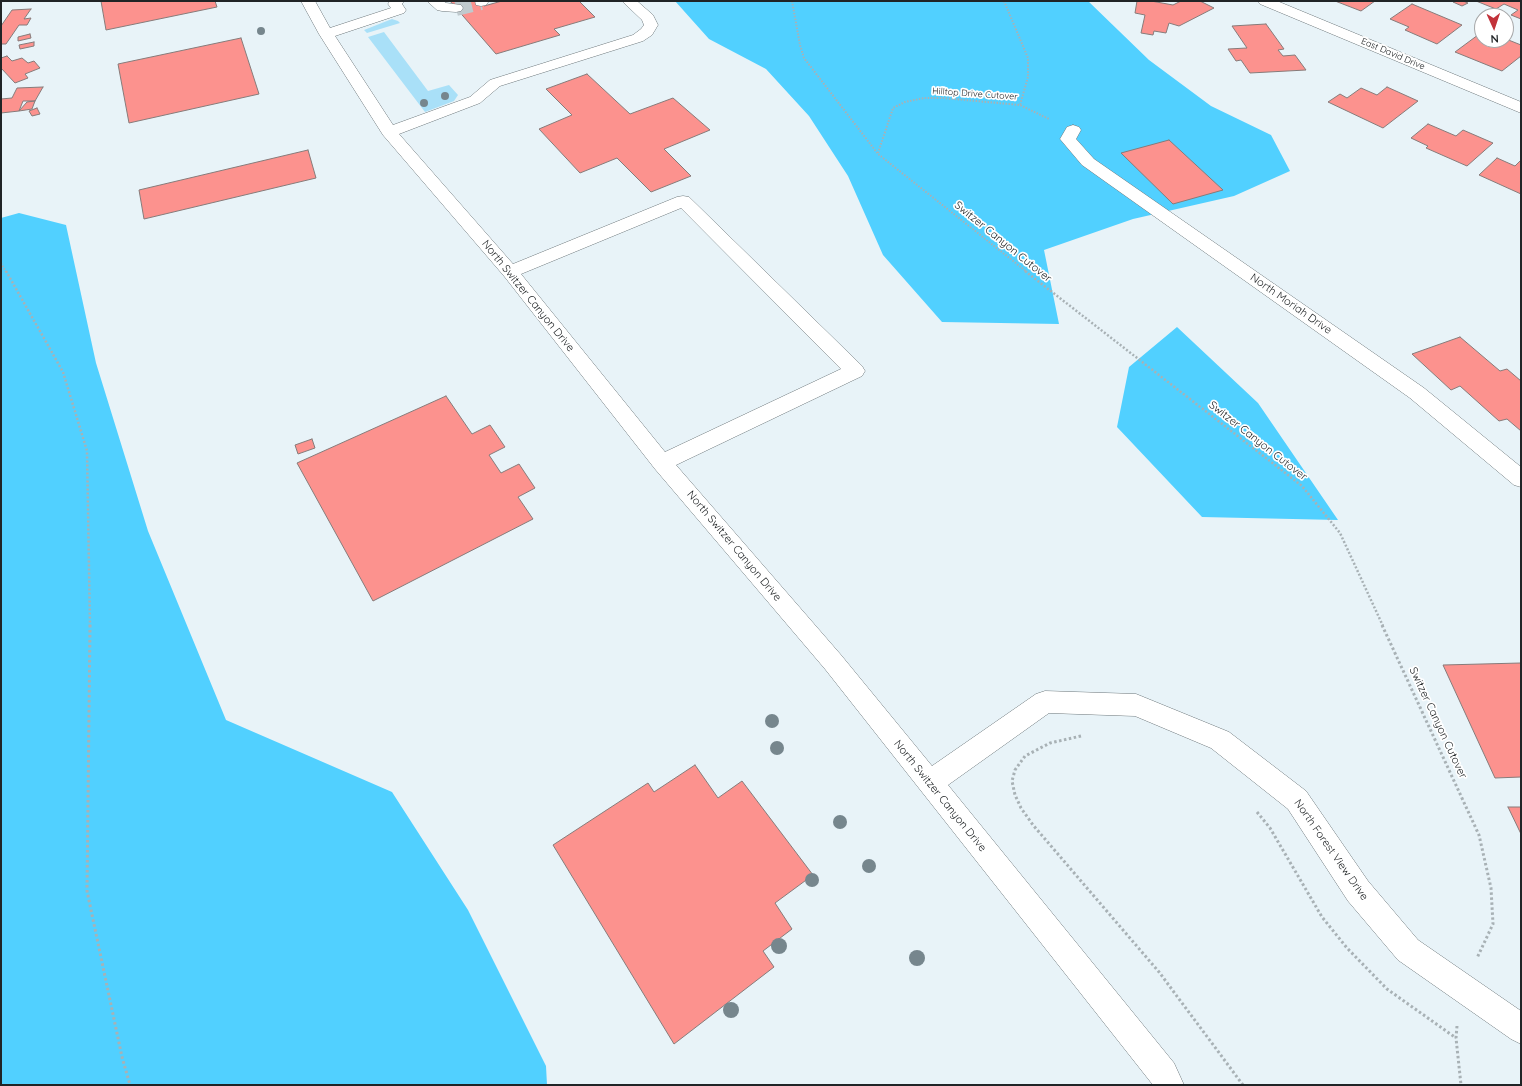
<!DOCTYPE html>
<html>
<head>
<meta charset="utf-8">
<style>
	body { margin:0 }
	#map { position:relative; width:1522px; height:1086px; overflow:hidden; background:#e8f3f8; font-family:Quicksand,sans-serif }
	canvas { display:block }
	.frame { position:absolute; inset:0; border:2px solid #202426; pointer-events:none }
	.north { position:absolute; left:1474px; top:8px; width:40px; height:40px; box-sizing:border-box; background:#fff; border:1px solid #a6a7a8; border-radius:50%; rotate:177deg; font-size:11px; font-weight:700; line-height:16px; text-align:center; color:#202426 }
	.north::after { content:''; display:block; margin:auto; width:14px; height:18px; background:#c2323a; clip-path:polygon(50% 0,100% 100%,50% 72%,0 100%) }
</style>
</head>
<body>
<div id="map">
<canvas width="1522" height="1086"></canvas>
<div class="frame"></div>
<div class="north">N</div>
</div>
<script>
const ctx = document.querySelector('canvas').getContext('2d');
ctx.lineJoin = 'round';
function fillPath(path, color) { ctx.fillStyle = color; ctx.fill(path, 'evenodd'); }
const shape = rows => new Path2D(rows.map(r => 'M' + r).join(''));
function strokePath(path, color, width, dash) { ctx.strokeStyle = color; ctx.lineWidth = width; ctx.lineCap = dash ? 'butt' : 'round'; ctx.setLineDash(dash || []); ctx.stroke(path); }
function write(font, color, halo, rows, align = 'center') {
  ctx.font = font + ' Quicksand,sans-serif'; ctx.lineWidth = 3.5; ctx.setLineDash([]); ctx.textBaseline = 'middle'; ctx.strokeStyle = halo; ctx.fillStyle = color; for (const [text, x, y, turn = 0] of rows) {
    ctx.save(); ctx.translate(x, y); ctx.rotate((+turn || 0) * Math.PI / 180); ctx.textAlign = isNaN(turn) ? turn : align; if (halo) ctx.strokeText(text, 0, 0); ctx.fillText(text, 0, 0); ctx.restore();
  }
}
fillPath(shape([
	[392,19,398,21,400,23,367,33,364,30],
	[384,32,428,91,449,85,458,95,454,101,425,112,368,37]
]), '#a9e0f8');
fillPath(shape([
	[675,1,1088,1,1149,60,1211,106,1271,135,1290,171,1234,196,1133,219,1044,250,1059,324,942,322,883,255,848,176,809,116,766,69,709,39],
	[19,213,66,225,96,363,148,531,226,720,392,792,468,910,546,1066,547,1085,1,1085,1,218],
	[1177,327,1258,403,1338,520,1202,517,1117,427,1129,367]
]), '#51d0ff');
const building = shape([
	[101,1,215,1,217,7,106,30,101,1],
	[450,1,480,1,484,6,502,1,579,1,595,17,554,29,560,35,496,54,450,1],
	[1137,1,1151,1,1173,5,1181,1,1200,1,1214,8,1179,26,1169,23,1166,33,1154,31,1153,35,1141,33,1145,15,1135,13,1137,1],
	[1335,1,1375,1,1361,11,1335,1],
	[1455,1,1463,1,1468,3,1462,6,1453,2,1455,1],
	[1476,1,1521,1,1521,19,1511,15,1518,10,1504,4,1496,9,1476,1],
	[1412,4,1462,25,1437,44,1405,30,1409,27,1390,19,1412,4],
	[31,9,24,19,31,18,27,25,19,25,6,44,1,44,1,26,12,10,31,9],
	[1266,24,1284,49,1278,50,1283,56,1295,55,1306,70,1250,73,1241,60,1236,61,1228,49,1247,48,1232,26,1266,24],
	[1482,32,1482,40,1506,39,1521,45,1521,56,1502,71,1455,52,1482,32],
	[30,34,31,38,18,41,18,37,30,34],
	[241,38,259,94,129,123,118,64,241,38],
	[34,42,34,46,20,49,19,45,34,42],
	[7,56,12,61,22,58,28,63,34,61,40,68,25,74,28,78,15,83,1,68,1,58,7,56],
	[587,74,630,114,673,98,710,130,664,149,691,176,651,192,617,158,580,173,539,129,572,115,546,89,587,74],
	[43,87,35,101,23,101,19,111,1,113,1,99,12,98,17,88,43,87],
	[1387,87,1418,101,1383,128,1328,102,1340,94,1347,98,1361,88,1377,95,1387,87],
	[35,101,32,109,19,111,27,102,35,101],
	[37,108,40,114,32,116,29,111,37,108],
	[1428,124,1456,136,1463,130,1493,143,1467,166,1426,148,1428,146,1411,138,1428,124],
	[1169,140,1223,190,1173,204,1121,153,1169,140],
	[308,150,316,178,144,219,139,190,308,150],
	[1497,158,1515,166,1521,160,1521,194,1479,175,1497,158],
	[1460,337,1500,371,1507,369,1521,381,1521,431,1507,419,1499,421,1460,386,1451,390,1412,354,1460,337],
	[446,396,472,434,490,425,505,447,489,455,501,473,519,464,535,488,518,497,533,519,373,601,297,463,446,396],
	[312,439,315,448,298,454,295,445,312,439],
	[1521,663,1521,777,1495,778,1443,665,1521,663],
	[695,765,718,798,742,781,813,875,775,903,792,929,763,951,774,967,674,1044,553,845,648,783,654,792,695,765],
	[1508,807,1521,807,1521,834,1508,807]
]);
fillPath(building, '#fc928e');
strokePath(building, '#867b7a', 1);
strokePath(shape([
	[456,8,481,2]
]), '#c0cace', 16, [16, 8]);
const minor = shape([
	[301,1,315,1,330,28,391,8,388,4,390,1,404,1,402,4,406,10,404,13,335,36,393,125,470,97,490,80,633,35,641,29,644,25,642,20,622,1,637,1,653,15,658,25,652,35,643,41,500,86,480,103,399,134,513,264,677,197,683,196,689,197,862,366,865,371,862,376,676,465,841,655,932,766,1036,694,1045,691,1136,694,1229,732,1306,791,1368,881,1418,940,1521,1011,1521,1044,1511,1039,1398,960,1348,901,1288,809,1211,748,1135,716,1049,713,948,785,1174,1063,1184,1085,1153,1085,825,669,655,469,504,276,383,135,319,34,301,1],
	[681,208,841,369,665,452,521,274,681,208],
	[427,1,443,1,446,3,461,5,463,8,461,11,456,12,442,11,437,10,427,1],
	[475,1,489,1,486,5,481,6,476,5,475,1],
	[1258,1,1277,1,1521,102,1521,113,1260,4,1258,1],
	[1073,125,1079,127,1081,130,1076,139,1094,159,1424,388,1521,467,1521,487,1514,485,1410,398,1082,165,1060,139,1067,127,1073,125]
]);
strokePath(minor, '#6e787c', 1);
strokePath(shape([
	[792,1,800,45,804,58,878,154,1027,272],
	[1004,1,1028,58,1028,77,1020,105],
	[878,153,893,108,905,102,924,98,943,98,1020,105,1049,119],
	[1,263,6,272]
]), '#a8b1b5', 2, [1.5, 1.5]);
strokePath(shape([
	[6,271,63,372,87,451,90,626],
	[1025,271,1302,486,1340,533,1383,626]
]), '#a8b1b5', 2.5, [2, 2]);
strokePath(shape([
	[90,625,87,891,122,1057,130,1085],
	[1382,625,1479,835,1491,888,1493,924,1477,958],
	[1081,736,1050,743,1025,756,1015,770,1012,781,1015,795,1021,808,1033,825,1159,972,1243,1085],
	[1257,812,1270,828,1322,917,1347,948,1387,989,1456,1038],
	[1457,1026,1456,1038,1461,1085]
]), '#a8b1b5', 3, [2.5, 2.5]);
fillPath(minor, '#fff');
ctx.fillStyle = '#76868d';
for (const [x, y, r] of [
	[261,31,4],
	[445,96,4],
	[424,103,4],
	[772,721,7],
	[777,748,7],
	[840,822,7],
	[869,866,7],
	[812,880,7],
	[779,946,8],
	[917,958,8],
	[731,1010,8]
]) { ctx.beginPath(); ctx.arc(x, y, r, 0, 2 * Math.PI); ctx.fill(); }
write('9px', '#202426', '#fff', [
	["East David Drive",1393,54,23],
	["Hilltop Drive Cutover",975,94,4]
]);
write('11px', '#202426', '#fff', [
	["Switzer Canyon Cutover",1003,242,39],
	["North Switzer Canyon Drive",528,296,51],
	["North Moriah Drive",1291,304,35],
	["Switzer Canyon Cutover",1258,441,38],
	["North Switzer Canyon Drive",734,546,50],
	["Switzer Canyon Cutover",1438,723,65],
	["North Switzer Canyon Drive",940,796,51],
	["North Forest View Drive",1331,850,55]
]);
</script>
</body>
</html>
